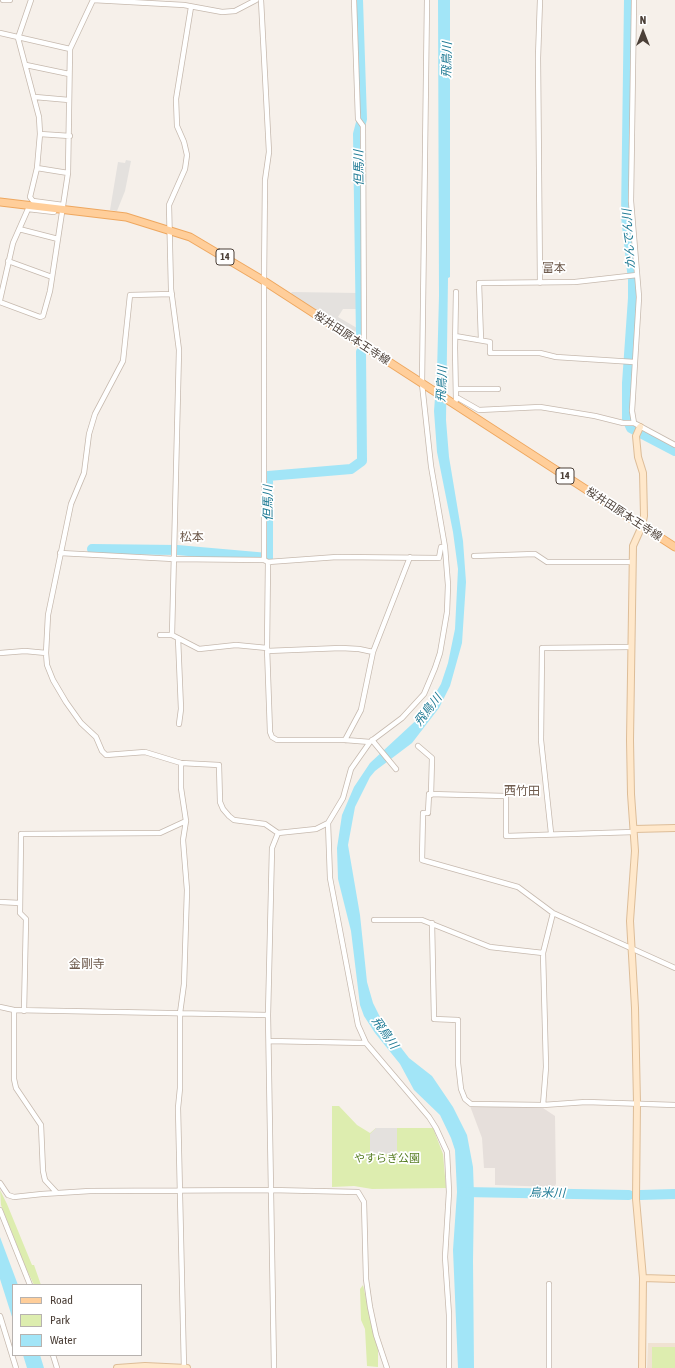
<!DOCTYPE html>
<html>
<head>
<meta charset="utf-8">
<style>
	body { margin:0 }
	#map { position:relative; width:675px; height:1368px; overflow:hidden; background:#f6f0ea; font-family:"Asap Condensed",sans-serif }
	canvas { display:block }
	.legend { position:absolute; left:12px; top:1284px; width:130px; height:72px; box-sizing:border-box; background:#fff; border:1px solid #b7b2af; margin:0; padding:5px 7px; list-style:none; font-size:12px; color:#4b3f37 }
	.legend li { display:flex; align-items:center; gap:8px; height:20px }
	.legend b { width:20px; border:1px solid #b7b2af }
	.north { position:absolute; left:623px; top:12px; width:40px; height:40px; -webkit-text-stroke:3px #fff; paint-order:stroke; rotate:0deg; font-size:11px; font-weight:700; line-height:16px; text-align:center; color:#4b3f37 }
	.north::after { content:''; display:block; margin:auto; width:14px; height:18px; background:#4b3f37; clip-path:polygon(50% 0,100% 100%,50% 72%,0 100%) }
</style>
</head>
<body>
<div id="map">
<canvas width="675" height="1368"></canvas>
<ul class="legend">
<li><b style="height:5px;background:#ffce9a"></b>Road</li>
<li><b style="height:11px;background:#ddedaf"></b>Park</li>
<li><b style="height:11px;background:#a2e5f7"></b>Water</li>
</ul>
<div class="north">N</div>
</div>
<script>
const ctx = document.querySelector('canvas').getContext('2d');
ctx.lineJoin = 'round';
function fillPath(path, color) { ctx.fillStyle = color; ctx.fill(path, 'evenodd'); }
const shape = rows => new Path2D(rows.map(r => 'M' + r).join(''));
function strokePath(path, color, width, dash) { ctx.strokeStyle = color; ctx.lineWidth = width; ctx.lineCap = dash ? 'butt' : 'round'; ctx.setLineDash(dash || []); ctx.stroke(path); }
function write(font, color, halo, rows, align = 'center') {
  ctx.font = font + ' "Asap Condensed","Noto Sans JP",sans-serif'; ctx.lineWidth = 3.5; ctx.setLineDash([]); ctx.textBaseline = 'middle'; ctx.strokeStyle = halo; ctx.fillStyle = color; for (const [text, x, y, turn = 0] of rows) {
    ctx.save(); ctx.translate(x, y); ctx.rotate((+turn || 0) * Math.PI / 180); ctx.textAlign = isNaN(turn) ? turn : align; if (halo) ctx.strokeText(text, 0, 0); ctx.fillText(text, 0, 0); ctx.restore();
  }
}
fillPath(shape([
	[470,1106,540,1106,555,1116,556,1184,554,1187,495,1185,495,1168,484,1168,482,1138]
]), '#e6dfdb');
fillPath(shape([
	[648,1343,675,1343,675,1368,647,1368]
]), '#f0e2d2');
fillPath(shape([
	[332,1106,339,1106,357,1125,370,1133,376,1128,433,1128,443,1154,446,1188,372,1189,354,1186,332,1187],
	[0,1190,7,1204,32,1265,34,1265,41,1285,34,1285,26,1268,1,1205],
	[363,1285,378,1350,378,1367,367,1366,365,1329,361,1320,360,1289],
	[652,1347,675,1347,675,1368,652,1368]
]), '#ddedaf');
fillPath(shape([
	[126,160,131,161,125,191,117,211,110,210,118,162,125,163],
	[292,292,358,293,357,309,343,309,338,317,357,328,354,333,290,294],
	[376,1128,397,1128,397,1154,370,1154,370,1134]
]), '#e4e1de');
fillPath(shape([
	[438,0,450,0,450,277,448,278,446,420,449,457,463,541,466,582,462,643,450,686,439,708,412,743,375,771,370,777,355,807,348,845,360,915,367,982,373,1003,385,1027,409,1058,432,1076,453,1107,467,1135,473,1167,474,1195,473,1261,474,1368,458,1368,453,1250,457,1192,455,1150,451,1138,440,1115,414,1090,400,1064,375,1033,364,1016,360,1005,351,931,338,879,337,848,342,815,354,787,370,763,424,713,441,684,448,663,455,629,458,569,453,532,437,452,434,411,437,372,439,296],
	[0,1237,18,1285,13,1285,13,1320,0,1279],
	[23,1355,40,1355,44,1368,27,1368]
]), '#a2e5f7');
strokePath(shape([
	[358,0,362,119,358,134,361,337],
	[629,0,626,216,633,280,633,298,627,383,627,419,631,428,675,451],
	[92,549,177,550,268,558,268,476,351,469,362,461,361,352],
	[464,1192,629,1195],
	[640,1195,675,1194]
]), '#a2e5f7', 10);
const street = shape([
	[3,0,10,0],
	[31,0,18,38,39,117,40,134,37,168,30,197,33,201,63,205],
	[93,0,184,5,222,12,235,11,256,0],
	[261,0,269,152,265,180,264,281,264,560,268,562,337,557,439,558,441,547,445,547],
	[354,0,358,119,363,126,364,346],
	[540,0,538,58,540,283],
	[634,0,631,201,639,297,632,411,634,423],
	[0,33,70,49],
	[26,65,69,74],
	[35,97,69,100],
	[40,134,70,136],
	[37,168,68,173],
	[19,229,58,239],
	[8,261,52,277],
	[172,294,130,295,123,361,95,414,89,434,84,473,71,504,48,615,46,653,47,665,53,680,66,702,81,723,96,737,102,751,106,755,145,752,181,763,219,765,220,802,223,809,229,816,234,820,265,824,278,833],
	[0,300,13,243,28,209,54,212],
	[0,302,40,317,43,316,50,291,68,173,70,49,93,0],
	[455,336,490,342,490,353,540,353,556,357,634,362],
	[481,340,479,283,575,282,637,275],
	[456,389,498,389],
	[458,398,479,410,540,407,595,416,623,423,634,423,675,445],
	[456,400,455,348,456,292],
	[60,553,174,559,264,560],
	[474,556,535,554,547,562,632,562],
	[268,562,267,648,270,732,272,737,277,740,345,740,370,742],
	[160,635,172,635,199,649,236,645,267,648],
	[172,635,179,350,171,289,169,205,185,169,187,155,184,142,177,126,176,99,191,7],
	[178,638,181,709,179,724],
	[267,651,341,648,359,649,373,652],
	[0,653,25,651,46,653],
	[345,740,361,710,373,652,410,557],
	[372,740,396,769],
	[418,746,432,758,431,795],
	[181,763,181,788,186,821,183,840,187,890,184,984,180,1013,180,1088,178,1108,184,1368],
	[328,823,330,878,358,1025,366,1043,429,1117,436,1128,447,1152,449,1192,445,1257,449,1315,449,1368],
	[634,832,506,836,506,796,429,794,428,813,423,813,422,860,518,887,553,913,675,968],
	[551,833,541,740,542,648,631,647],
	[0,902,20,903],
	[374,920,422,920,490,947,543,953],
	[432,923,434,1019,458,1020,458,1063,461,1089,465,1099,471,1104,543,1105,586,1102,675,1105],
	[0,1007,14,1010,268,1015],
	[14,1010,14,1079,16,1088,41,1125,43,1171,45,1180,57,1193],
	[24,1011,26,919,20,913,21,834,160,833,186,821],
	[269,1041,366,1043],
	[543,1105,546,1067,543,953,553,913],
	[0,1183,8,1195,14,1197,42,1194,90,1191,270,1190,358,1192,364,1202,366,1279,370,1307,376,1335,387,1368],
	[0,1210,30,1285],
	[0,1316,16,1368],
	[53,1355,57,1368],
	[274,1368,268,1015,272,848,278,833,316,829,328,823,343,798,351,769,370,742,402,718,424,694,435,668,440,653,447,612,448,585,445,547,431,466,422,384,427,0],
	[549,1368,549,1284]
]);
const secondary = shape([
	[640,427,636,436,638,457,643,473,644,516,642,526,633,546,630,740,631,794,635,851,630,921,635,1008,637,1103,636,1199,643,1278,642,1368],
	[634,829,675,828],
	[643,1278,675,1279],
	[117,1368,145,1366,187,1368]
]);
const primary = shape([
	[0,202,126,217,190,237,264,281,675,547]
]);
strokePath(street, '#c6b9ae', 6);
strokePath(secondary, '#ddbd98', 8);
strokePath(primary, '#eea75f', 9);
strokePath(street, '#fff', 4.5);
strokePath(secondary, '#ffe8cb', 6);
strokePath(primary, '#ffce9a', 7);
for (const [x, y, w] of [
	[225,257,18],
	[565,476,18]
]) { const box = new Path2D(); box.roundRect(x - w / 2, y - 8, w, 16, 3); ctx.fillStyle = '#fff'; ctx.fill(box); strokePath(box, '#4b3f37', 1); }
write('bold 10px', '#4b3f37', null, [
	["14",225,257],
	["14",565,476]
]);
write('11px', '#4b3f37', '#fff', [
	["桜井田原本王寺線",352,338,33],
	["桜井田原本王寺線",624,514,33]
]);
write('11px', '#567d23', '#fff', [
	["やすらぎ公園",387,1159]
]);
write('italic 12px', '#207b95', '#fff', [
	["飛鳥川",447,60,-89],
	["但馬川",359,168,-91],
	["かんでん川",629,239,-94],
	["飛鳥川",442,384,-87],
	["但馬川",268,503,-90],
	["飛鳥川",428,710,-52],
	["飛鳥川",385,1033,55],
	["烏米川",547,1193,1]
]);
write('12px', '#6f5b4d', '#fff', [
	["富本",554,268],
	["松本",192,537],
	["西竹田",522,791],
	["金剛寺",87,964]
]);
</script>
</body>
</html>
